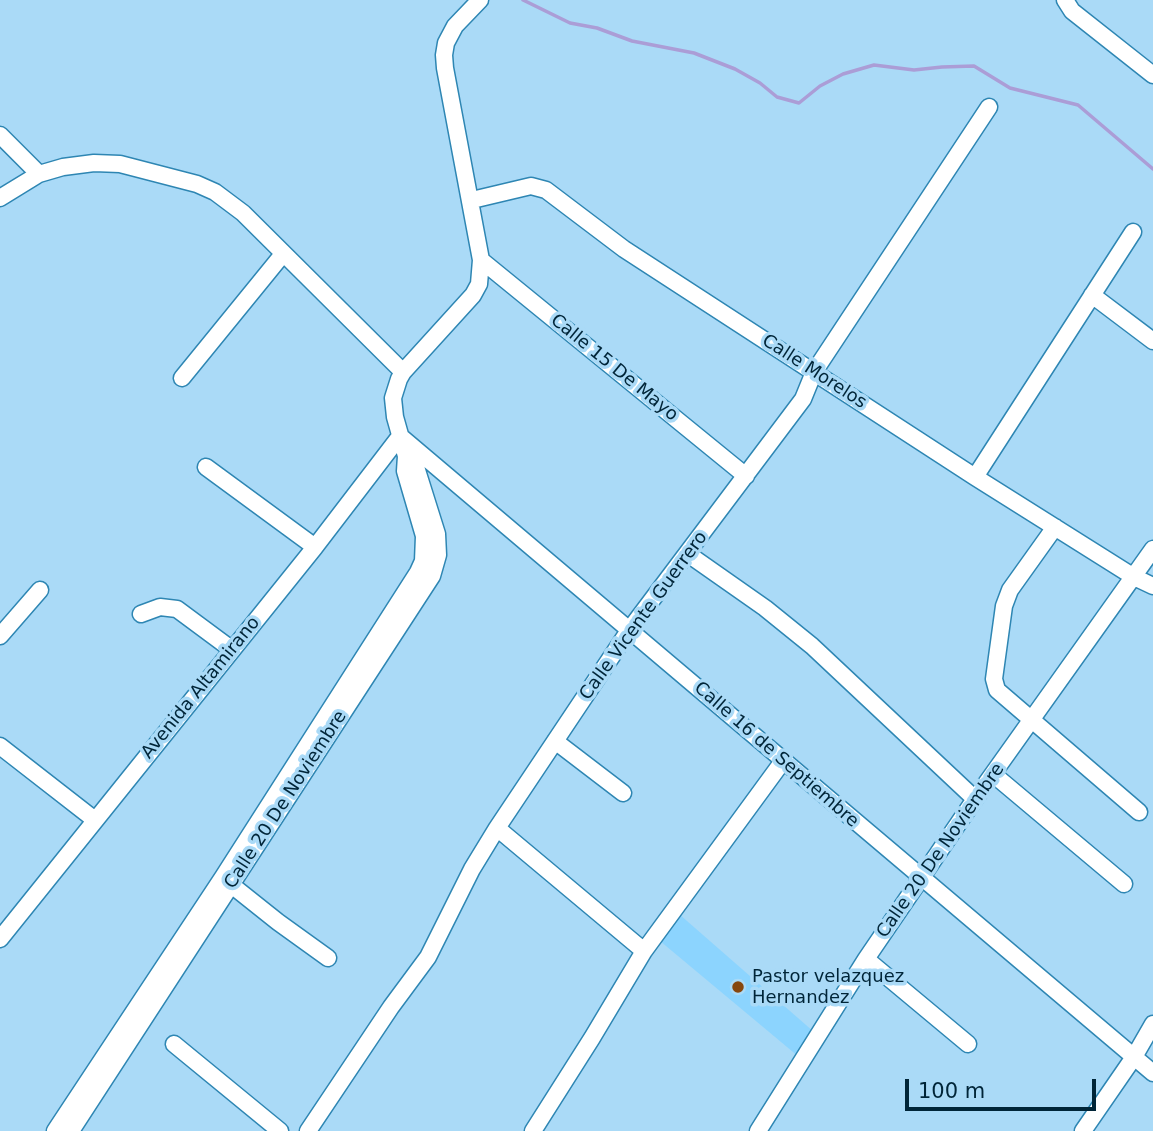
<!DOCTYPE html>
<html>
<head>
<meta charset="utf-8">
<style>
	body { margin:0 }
	#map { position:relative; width:1153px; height:1131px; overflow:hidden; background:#aadaf7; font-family:"DejaVu Sans",sans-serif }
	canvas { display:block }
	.scale { position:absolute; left:905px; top:1079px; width:191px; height:32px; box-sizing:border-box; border:4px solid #002538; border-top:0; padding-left:9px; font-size:21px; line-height:24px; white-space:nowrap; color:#002538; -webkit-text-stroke:5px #aadaf7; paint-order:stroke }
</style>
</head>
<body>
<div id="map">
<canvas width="1153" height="1131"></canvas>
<div class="scale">100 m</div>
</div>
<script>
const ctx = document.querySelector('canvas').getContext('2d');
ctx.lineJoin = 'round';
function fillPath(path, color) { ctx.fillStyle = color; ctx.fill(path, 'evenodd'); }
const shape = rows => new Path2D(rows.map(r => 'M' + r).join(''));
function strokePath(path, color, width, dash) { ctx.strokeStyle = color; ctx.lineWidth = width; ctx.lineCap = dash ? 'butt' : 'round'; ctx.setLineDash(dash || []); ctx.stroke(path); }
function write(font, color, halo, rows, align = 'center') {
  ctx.font = font + ' "DejaVu Sans",sans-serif'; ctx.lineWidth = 7; ctx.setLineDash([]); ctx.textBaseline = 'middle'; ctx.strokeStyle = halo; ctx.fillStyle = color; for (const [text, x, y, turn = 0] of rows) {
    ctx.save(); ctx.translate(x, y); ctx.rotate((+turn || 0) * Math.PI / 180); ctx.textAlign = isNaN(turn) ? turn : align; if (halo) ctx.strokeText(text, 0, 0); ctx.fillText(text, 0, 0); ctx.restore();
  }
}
fillPath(shape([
	[679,914,814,1032,799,1057,660,941]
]), '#8cd4fe');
strokePath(shape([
	[523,0,570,23,597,28,632,41,694,53,735,69,760,83,777,97,799,103,820,86,843,74,874,65,914,70,942,67,974,66,1010,88,1078,105,1153,169]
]), '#ab9dd6', 3.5);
const minor = shape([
	[1065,0,1072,11,1153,75],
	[0,135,39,174],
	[0,198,39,174,63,167,94,163,120,164,197,184,215,192,243,213,403,372],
	[472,200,531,186,546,190,624,249,975,477,1134,577,1153,586],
	[481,260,746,476],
	[1092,295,1153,341],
	[182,378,283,254],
	[206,467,315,547],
	[975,477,1133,232],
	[1055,527,1010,590,1004,606,994,679,997,690,1139,812],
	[688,554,765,608,812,646,975,799],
	[141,614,160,607,177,609,231,649],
	[0,636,40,590],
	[555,741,623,793],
	[0,746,95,820],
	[993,774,1124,884],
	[497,828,644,951],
	[224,879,278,922,328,958],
	[0,939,315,547,400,436,1153,1073],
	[866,959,968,1044],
	[174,1044,280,1131],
	[55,1131,223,877,418,572,423,561,424,536,405,471,406,456,395,417,393,398,399,379,403,372,473,295,479,284,481,260,445,68,444,55,446,43,455,26,480,0],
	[71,1131,432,576,438,555,437,534,416,467,406,456],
	[308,1131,391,1007,428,957,472,869,497,828,630,629,803,399,814,372,989,107],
	[533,1131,592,1038,644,951,783,761],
	[758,1131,866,959,975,799,1153,549],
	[1083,1131,1134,1057,1153,1024]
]);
strokePath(minor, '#2e86b3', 19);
strokePath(minor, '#fff', 16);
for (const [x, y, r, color] of [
	[738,987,7,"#86470e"]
]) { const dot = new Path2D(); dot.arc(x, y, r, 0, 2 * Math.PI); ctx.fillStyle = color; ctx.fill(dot); strokePath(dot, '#aadaf7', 2.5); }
write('18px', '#002538', '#aadaf7', [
	["Calle 15 De Mayo",614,368,39],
	["Calle Morelos",814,372,33],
	["Calle Vicente Guerrero",644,616,-54],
	["Avenida Altamirano",201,688,-51],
	["Calle 16 de Septiembre",776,755,41],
	["Calle 20 De Noviembre",286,800,-57],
	["Calle 20 De Noviembre",941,851,-55]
]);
write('18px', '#002538', '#aadaf7', [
	["Pastor velazquez",752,977],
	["Hernandez",752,998]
], 'left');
</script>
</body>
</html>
